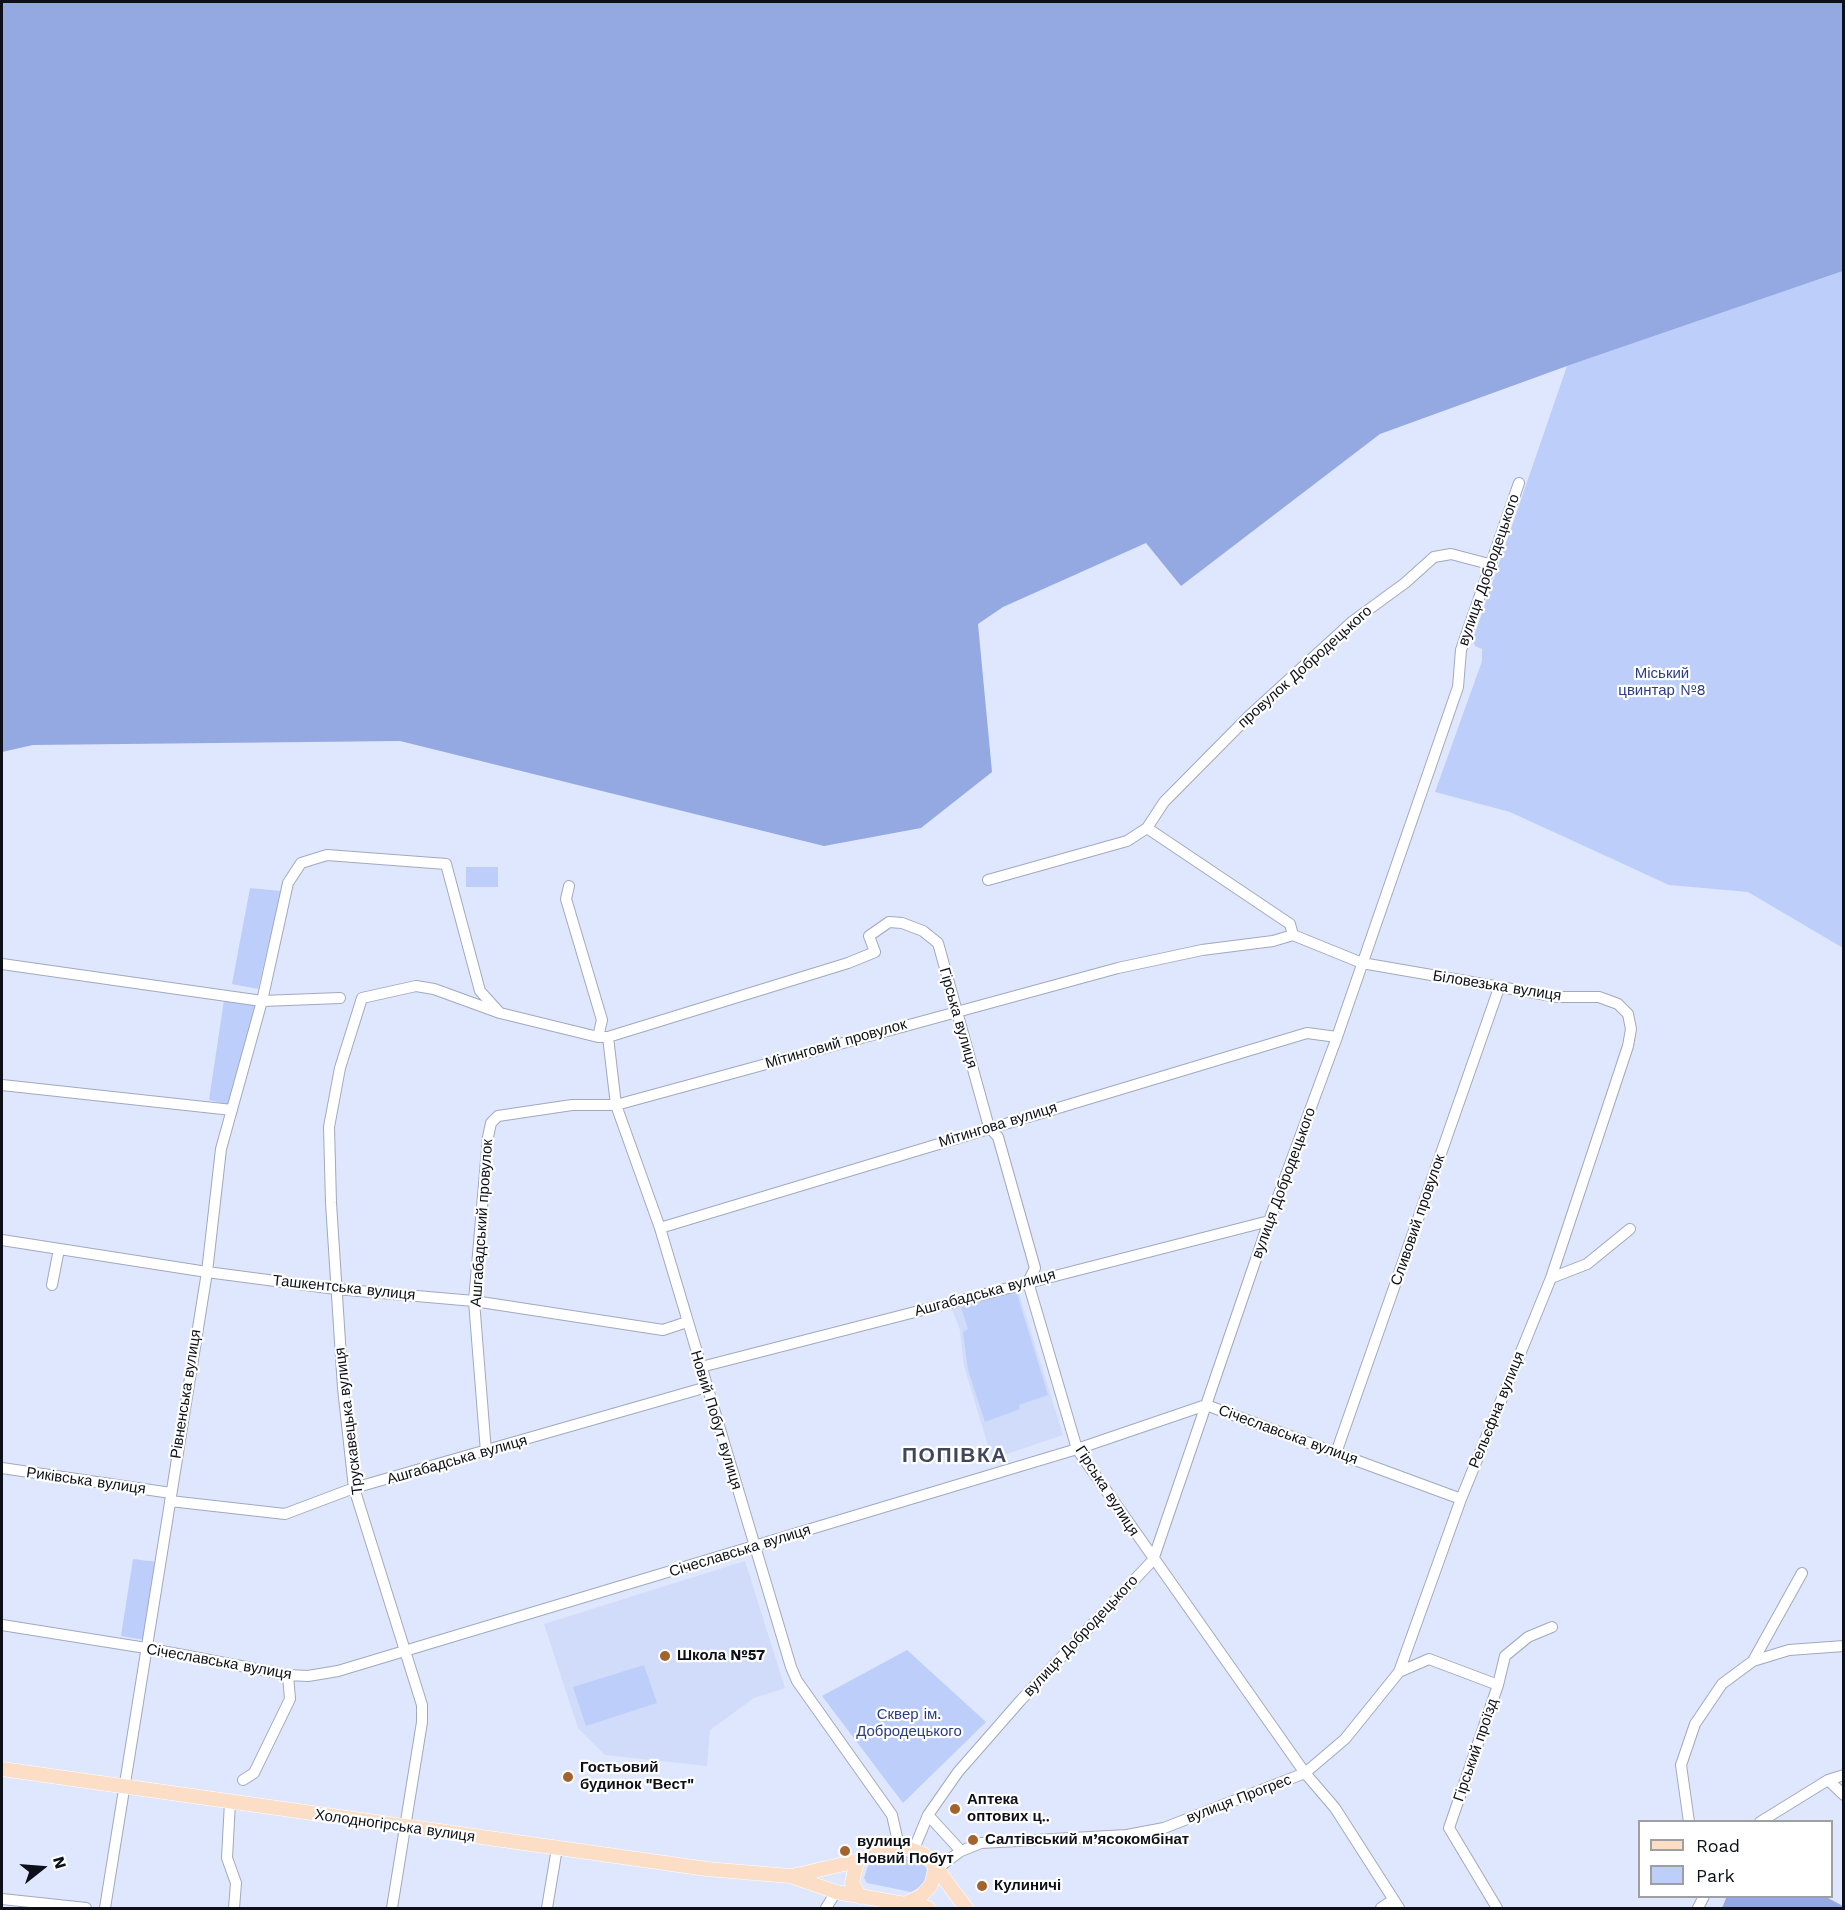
<!DOCTYPE html>
<html>
<head>
<meta charset="utf-8">
<style>
	body { margin:0 }
	#map { position:relative; width:1845px; height:1910px; overflow:hidden; background:#dee7fe; font-family:"Work Sans",sans-serif }
	canvas { display:block }
	.frame { position:absolute; inset:0; border:3px solid #0d1018; pointer-events:none }
	.legend { position:absolute; left:1638px; top:1820px; width:195px; height:78px; box-sizing:border-box; background:#fff; border:2px solid #9e9fa3; margin:0; padding:8px 10px; list-style:none; font-size:18px; color:#0d1018 }
	.legend li { display:flex; align-items:center; gap:12px; height:30px }
	.legend b { width:30px; border:2px solid #9e9fa3 }
	.north { position:absolute; left:12px; top:1838px; width:60px; height:60px; -webkit-text-stroke:4px #fff; paint-order:stroke; rotate:73deg; font-size:16px; font-weight:700; line-height:24px; text-align:center; color:#0d1018 }
	.north::after { content:''; display:block; margin:auto; width:21px; height:27px; background:#0d1018; clip-path:polygon(50% 0,100% 100%,50% 72%,0 100%) }
</style>
</head>
<body>
<div id="map">
<canvas width="1845" height="1910"></canvas>
<div class="frame"></div>
<ul class="legend">
<li><b style="height:8px;background:#fcddc6"></b>Road</li>
<li><b style="height:16px;background:#bdcefb"></b>Park</li>
</ul>
<div class="north">N</div>
</div>
<script>
const ctx = document.querySelector('canvas').getContext('2d');
ctx.lineJoin = 'round';
function fillPath(path, color) { ctx.fillStyle = color; ctx.fill(path, 'evenodd'); }
const shape = rows => new Path2D(rows.map(r => 'M' + r).join(''));
function strokePath(path, color, width, dash) { ctx.strokeStyle = color; ctx.lineWidth = width; ctx.lineCap = dash ? 'butt' : 'round'; ctx.setLineDash(dash || []); ctx.stroke(path); }
function write(font, color, halo, rows, align = 'center') {
  ctx.font = font + ' "Work Sans",sans-serif'; ctx.lineWidth = 4.5; ctx.setLineDash([]); ctx.textBaseline = 'middle'; ctx.strokeStyle = halo; ctx.fillStyle = color; for (const [text, x, y, turn = 0] of rows) {
    ctx.save(); ctx.translate(x, y); ctx.rotate((+turn || 0) * Math.PI / 180); ctx.textAlign = isNaN(turn) ? turn : align; if (halo) ctx.strokeText(text, 0, 0); ctx.fillText(text, 0, 0); ctx.restore();
  }
}
fillPath(shape([
	[1018,1290,1063,1435,992,1459,964,1366,960,1330,950,1304],
	[745,1561,785,1688,754,1698,710,1730,707,1766,605,1755,578,1728,544,1624]
]), '#d0dcfa');
fillPath(shape([
	[1843,271,1843,948,1748,892,1669,885,1510,812,1435,792,1482,661,1482,649,1475,646,1473,639,1567,366],
	[466,867,498,867,498,887,466,887],
	[250,888,281,891,258,989,232,984],
	[224,1000,256,1005,229,1105,209,1100],
	[1010,1291,1017,1294,1048,1395,1019,1405,1020,1409,985,1422,968,1370,963,1332,968,1329,961,1307],
	[133,1559,157,1562,145,1640,121,1636],
	[907,1650,986,1722,903,1803,822,1696],
	[644,1665,657,1703,586,1726,573,1687],
	[897,1854,916,1858,923,1862,927,1870,925,1884,911,1892,867,1883,864,1878,868,1866,875,1861]
]), '#bdcefb');
fillPath(shape([
	[2,2,1843,2,1843,271,1567,366,1380,434,1181,586,1146,543,1003,607,978,624,992,772,921,828,824,846,400,741,33,745,2,752],
	[1727,1896,1826,1897,1843,1906,1842,1908,1722,1908]
]), '#94a9e1');
const minor = shape([
	[1147,828,1290,924,1293,935],
	[988,880,1127,841,1147,828,1164,802,1249,716,1353,621,1405,583,1434,557,1451,554,1489,564],
	[569,886,566,899,602,1020,598,1037,608,1037,616,1105,660,1228,791,1667,797,1681,892,1815,899,1846],
	[2,964,262,1001,340,998],
	[608,1037,848,963,875,952,869,936,889,922,902,923,923,931,938,943,989,1127,998,1137,1035,1268,1028,1282,1077,1449,1305,1773,1335,1808,1399,1908],
	[2,1085,232,1110],
	[660,1228,1307,1033,1337,1037],
	[2,1240,207,1272,336,1289,474,1301,663,1330,687,1322],
	[1551,1278,1587,1264,1630,1229],
	[52,1285,59,1249],
	[701,1367,1269,1221],
	[486,1452,474,1301,488,1137,491,1123,498,1116,572,1105,616,1105,1118,968,1202,950,1273,941,1293,935,1362,963,1558,997,1599,997,1618,1004,1628,1014,1631,1029,1628,1046,1551,1278,1461,1499,1399,1672,1345,1739,1305,1773,1164,1828,1127,1835,981,1843,961,1851,935,1870],
	[1336,1453,1499,988],
	[2,1468,171,1493],
	[170,1501,285,1514,354,1488,707,1387],
	[2,1625,146,1648,288,1675,308,1676,338,1671,1077,1449,1206,1405,1461,1499],
	[1753,1661,1802,1573],
	[1399,1672,1429,1659,1498,1685],
	[243,1780,254,1773,290,1699,288,1675],
	[1828,1780,1844,1795],
	[230,1802,227,1858,236,1883,234,1908],
	[928,1815,961,1851],
	[1689,1822,1681,1765,1695,1724,1722,1684,1753,1661,1789,1650,1844,1646],
	[1760,1822,1828,1780,1844,1775],
	[914,1849,928,1815,958,1772,1021,1700,1153,1560,1269,1221,1337,1037,1458,687,1461,650,1519,483],
	[2,1899,86,1908],
	[105,1908,207,1272,221,1149,262,1001,288,883,301,863,327,855,446,864,480,991,500,1013],
	[392,1908,422,1722,422,1705,354,1488,343,1388,331,1203,329,1127,340,1068,362,998,416,986,434,989,500,1013,598,1037],
	[547,1908,557,1848],
	[826,1908,836,1892],
	[1381,1908,1393,1900],
	[1497,1908,1449,1828,1498,1685,1505,1656,1528,1637,1552,1627],
	[1698,1908,1704,1896]
]);
const major = shape([
	[2,1769,707,1869,790,1876,836,1892,928,1908],
	[792,1876,857,1861],
	[860,1897,852,1883,857,1861,878,1849,904,1847,923,1854,931,1861,966,1908],
	[907,1903,921,1896,931,1885,935,1870]
]);
strokePath(minor, '#a1a9bf', 12);
strokePath(major, '#fff', 15);
strokePath(minor, '#fff', 10);
strokePath(major, '#fcddc6', 14);
for (const [x, y, r, color] of [
	[665,1656,6,"#a3632c"],
	[568,1777,6,"#a3632c"],
	[955,1809,6,"#a3632c"],
	[973,1840,6,"#a3632c"],
	[845,1851,6,"#a3632c"],
	[982,1886,6,"#a3632c"]
]) { const dot = new Path2D(); dot.arc(x, y, r, 0, 2 * Math.PI); ctx.fillStyle = color; ctx.fill(dot); strokePath(dot, '#fff', 2); }
write('15px', '#0d1018', '#fff', [
	["вулиця Добродецького",1489,570,-71],
	["провулок Добродецького",1305,667,-42],
	["Біловезька вулиця",1497,986,9],
	["Гірська вулиця",958,1018,74],
	["Мітинговий провулок",836,1044,-16],
	["Мітингова вулиця",998,1125,-17],
	["вулиця Добродецького",1284,1183,-70],
	["Сливовий провулок",1418,1220,-71],
	["Ашгабадський провулок",482,1223,-86],
	["Ташкентська вулиця",344,1288,6],
	["Ашгабадська вулиця",985,1293,-15],
	["Рівненська вулиця",186,1394,-81],
	["Рельєфна вулиця",1497,1410,-68],
	["Новий Побут вулиця",716,1420,73],
	["Трускавецька вулиця",349,1421,-97],
	["Січеславська вулиця",1288,1435,20],
	["Ашгабадська вулиця",457,1460,-16],
	["Риківська вулиця",86,1481,8],
	["Гірська вулиця",1107,1491,57],
	["Січеславська вулиця",740,1551,-17],
	["вулиця Добродецького",1081,1636,-47],
	["Січеславська вулиця",219,1662,10],
	["Гірський проїзд",1476,1750,-71],
	["вулиця Прогрес",1239,1799,-21],
	["Холодногірська вулиця",395,1826,8]
]);
write('15px', '#2a3d80', '#fff', [
	["Міський",1662,674],
	["цвинтар №8",1662,691],
	["Сквер ім.",909,1715],
	["Добродецького",909,1732]
]);
write('bold 15px', '#0d1018', '#fff', [
	["Школа №57",677,1656],
	["Гостьовий",580,1768],
	["будинок \"Вест\"",580,1785],
	["Аптека",967,1800],
	["оптових ц‥",967,1817],
	["Салтівський м’ясокомбінат",985,1840],
	["вулиця",857,1842],
	["Новий Побут",857,1859],
	["Кулиничі",994,1886]
], 'left');
ctx.letterSpacing = '1.5px';
write('bold 21px', '#404759', '#fff', [
	["ПОПІВКА",955,1456]
]);
ctx.letterSpacing = '0px';
</script>
</body>
</html>
